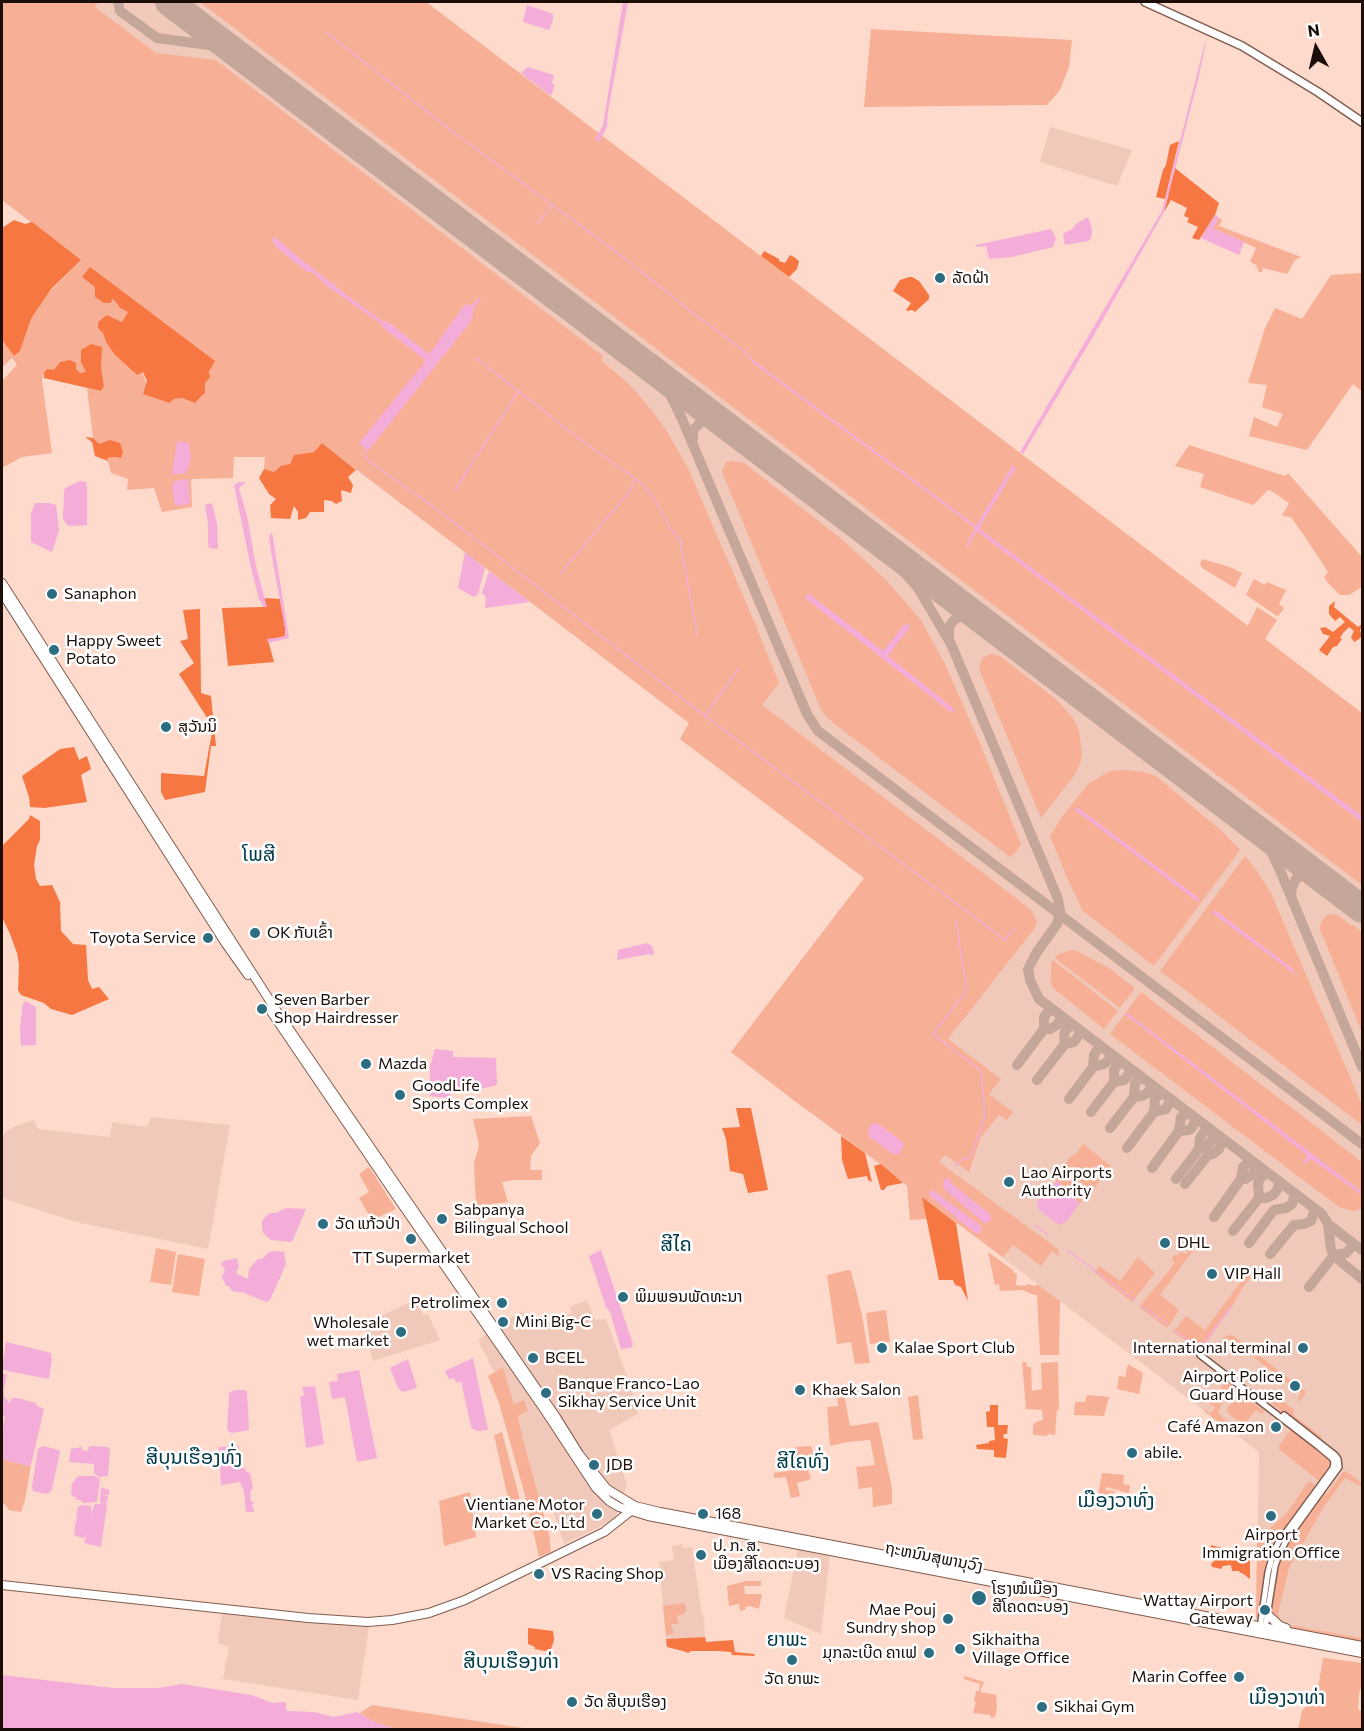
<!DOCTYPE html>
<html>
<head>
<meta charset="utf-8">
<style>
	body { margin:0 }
	#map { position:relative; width:1364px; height:1731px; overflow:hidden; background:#fddacc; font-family:Commissioner,sans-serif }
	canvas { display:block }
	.frame { position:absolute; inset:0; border:3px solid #1b0d08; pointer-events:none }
	.north { position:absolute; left:1286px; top:18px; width:60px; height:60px; -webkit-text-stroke:4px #fff; paint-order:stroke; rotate:352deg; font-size:16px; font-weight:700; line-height:24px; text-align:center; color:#1b0d08 }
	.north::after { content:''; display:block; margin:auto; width:21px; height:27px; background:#1b0d08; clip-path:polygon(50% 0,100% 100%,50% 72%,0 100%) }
</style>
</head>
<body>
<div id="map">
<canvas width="1364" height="1731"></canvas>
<div class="frame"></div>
<div class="north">N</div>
</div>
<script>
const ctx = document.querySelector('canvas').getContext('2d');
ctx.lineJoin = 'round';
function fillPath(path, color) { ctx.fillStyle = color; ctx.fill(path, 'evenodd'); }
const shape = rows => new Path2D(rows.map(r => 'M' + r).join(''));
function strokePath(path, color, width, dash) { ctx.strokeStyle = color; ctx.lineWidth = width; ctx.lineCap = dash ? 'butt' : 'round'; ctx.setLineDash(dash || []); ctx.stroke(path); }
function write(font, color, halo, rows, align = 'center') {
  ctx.font = font + ' Commissioner,"Noto Sans Lao",sans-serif'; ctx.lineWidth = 5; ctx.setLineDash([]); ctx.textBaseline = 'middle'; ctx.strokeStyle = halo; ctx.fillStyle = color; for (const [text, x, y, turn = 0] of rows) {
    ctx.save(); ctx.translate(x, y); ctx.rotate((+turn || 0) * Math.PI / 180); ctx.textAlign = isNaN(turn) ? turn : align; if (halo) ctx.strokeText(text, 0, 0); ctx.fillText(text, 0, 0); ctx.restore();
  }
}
fillPath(shape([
	[2,2,426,2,1362,713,1362,1638,1285,1624,1281,1621,1277,1614,1259,1611,1257,1619,1256,1619,1259,1452,731,1052,864,878,680,739,689,723,2,200],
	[1050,127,1132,150,1117,186,1040,162],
	[151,1117,230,1125,208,1249,76,1222,2,1198,2,1135,13,1127,34,1120,38,1129,110,1137,112,1122,147,1127],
	[417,1299,423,1315,428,1314,440,1340,373,1361,363,1324],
	[587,1300,595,1320,606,1319,630,1384,638,1414,609,1430,627,1485,615,1519,564,1544,552,1507,542,1509,523,1439,518,1416,528,1411,523,1400,514,1404,503,1368,494,1372,478,1340,522,1311,531,1329,572,1313,570,1307],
	[682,1544,683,1548,692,1547,702,1615,703,1615,705,1624,704,1628,705,1637,666,1639,659,1562,674,1560,672,1546],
	[798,1548,830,1554,821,1634,784,1618],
	[222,1612,369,1626,358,1700,223,1679,229,1647,218,1643]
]), '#f1c9bb');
fillPath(shape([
	[2,2,99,2,95,7,156,53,216,60,603,356,601,360,630,385,649,407,666,430,687,466,754,621,779,683,762,705,1025,905,1032,911,1035,918,1037,922,1034,929,948,1039,1001,1079,989,1094,1013,1112,1007,1120,999,1115,981,1137,969,1172,945,1155,939,1162,1058,1249,1059,1256,1052,1251,1041,1266,1013,1245,1003,1257,923,1198,927,1219,910,1220,907,1186,881,1164,792,1099,731,1052,864,878,680,739,689,723,322,443,314,452,294,455,290,464,274,472,264,469,265,457,234,457,233,478,191,479,192,507,162,512,154,488,127,490,128,479,111,473,107,458,115,457,96,443,93,438,87,388,101,391,104,386,101,367,101,347,87,372,80,374,76,369,54,370,44,373,42,381,52,453,22,457,2,468,2,381,17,365,12,358,2,367,2,340,14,356,20,351,31,319,43,301,52,289,81,260,2,200],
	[95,287,214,361,205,383,205,393,201,398,195,403,182,398,174,399,169,403,151,397,142,371,137,375,114,354,106,342,103,333,107,315,122,322,128,312,120,308,115,301,111,298,95,297],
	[200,2,426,2,1248,626,1257,607,1277,620,1265,639,1362,713,1362,885],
	[871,29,1072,40,1069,67,1060,90,1047,105,864,107],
	[1219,218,1222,220,1219,226,1301,257,1295,260,1287,274,1263,268,1262,272,1259,272,1256,265,1250,262,1256,248,1213,228],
	[1362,273,1362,392,1353,384,1307,450,1249,436,1254,417,1277,427,1283,414,1262,407,1267,385,1248,383,1265,328,1275,308,1302,319,1331,275],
	[1189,445,1285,476,1288,473,1362,557,1362,587,1349,595,1340,595,1328,583,1324,577,1328,572,1305,537,1291,517,1282,516,1289,503,1273,492,1268,490,1253,505,1200,487,1204,474,1175,466],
	[733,461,744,463,844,541,886,580,921,620,945,664,979,741,1021,844,1017,851,1010,857,832,722,822,712,724,477,722,471,726,462],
	[1202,559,1230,567,1242,573,1235,588,1202,568,1200,564],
	[1254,579,1265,585,1267,582,1286,590,1279,604,1284,608,1279,615,1277,616,1246,595],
	[991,654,1000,656,1058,701,1073,718,1079,730,1082,754,1080,764,1074,776,1041,818,979,669,982,658],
	[1126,770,1144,772,1156,776,1223,832,1240,850,1154,966,1082,910,1066,875,1050,836,1062,817,1088,784,1110,771],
	[1245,856,1258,872,1271,893,1362,1105,1362,1125,1160,971],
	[1334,914,1339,916,1352,926,1353,925,1362,932,1362,1033,1320,929,1320,925,1323,919,1327,915],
	[1071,950,1077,951,1109,968,1135,988,1120,1008,1055,958,1057,955],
	[1053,960,1118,1011,1104,1029,1052,987,1051,980,1051,964],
	[1141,992,1362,1162,1362,1209,1352,1211,1339,1207,1110,1034],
	[531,1116,540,1143,531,1156,530,1170,542,1170,542,1180,514,1180,502,1182,508,1202,476,1206,474,1164,479,1145,473,1119],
	[1083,1144,1111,1166,1090,1194,1088,1193,1079,1204,1070,1192,1054,1179,1070,1157,1076,1154],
	[369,1167,396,1209,372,1220,359,1198,369,1192,359,1174],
	[1201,1235,1203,1237,1160,1295,1178,1309,1178,1312,1167,1328,1139,1307,1175,1263,1172,1260,1172,1257,1175,1255,1177,1256,1181,1252,1186,1254],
	[156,1248,176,1252,171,1285,150,1282],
	[988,1252,1013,1270,1013,1272,1017,1274,1016,1285,1026,1286,1027,1284,1036,1286,1037,1284,1060,1301,1059,1355,1040,1355,1037,1295,1031,1294,1023,1290,1000,1291,999,1284,995,1285],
	[178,1254,205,1259,199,1296,172,1292],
	[1138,1257,1155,1273,1132,1302,1095,1273,1099,1266,1120,1281],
	[848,1270,851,1271,862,1315,870,1363,855,1364,851,1342,837,1344,827,1275],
	[1249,1271,1250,1278,1242,1288,1233,1305,1203,1347,1194,1346,1173,1332,1186,1316,1205,1330],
	[886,1310,890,1342,870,1344,866,1313],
	[1228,1335,1234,1336,1306,1392,1301,1400,1299,1401,1297,1400,1301,1393,1229,1339,1225,1345,1223,1344,1213,1357,1214,1352,1223,1338],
	[1022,1362,1026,1362,1027,1367,1031,1367,1032,1391,1042,1389,1041,1363,1058,1362,1059,1410,1057,1410,1055,1435,1048,1434,1047,1436,1033,1435,1033,1425,1036,1422,1043,1420,1042,1410,1026,1409],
	[1128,1364,1143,1373,1139,1394,1117,1389,1119,1376,1125,1377],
	[503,1367,514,1404,524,1400,528,1411,518,1416,523,1439,549,1534,551,1552,539,1557,526,1499,499,1403,488,1376],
	[1222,1377,1238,1389,1226,1399,1220,1407,1218,1413,1232,1426,1229,1430,1204,1411,1205,1409,1210,1414,1215,1407,1209,1403,1223,1385,1218,1381],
	[1268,1390,1294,1410,1293,1415,1322,1437,1321,1438,1318,1439,1263,1397,1263,1395],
	[1241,1393,1264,1411,1262,1414,1256,1410,1243,1425,1228,1413,1227,1409,1232,1402],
	[844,1394,850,1426,878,1422,892,1488,892,1504,873,1507,872,1487,859,1489,856,1467,875,1465,870,1440,847,1442,830,1446,827,1407,838,1406,837,1395],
	[918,1395,923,1439,913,1440,908,1397],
	[1087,1395,1109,1397,1104,1416,1074,1415,1075,1402,1085,1402],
	[1291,1429,1329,1458,1331,1466,1320,1482,1279,1449,1279,1446],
	[502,1432,518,1492,527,1531,524,1531,521,1509,511,1512,494,1435],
	[811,1446,817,1468,808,1470,811,1479,797,1483,800,1496,791,1498,786,1477,774,1478,774,1473,795,1470,793,1459,788,1461,785,1452,794,1450,796,1447],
	[2,1459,28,1466,31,1465,25,1500,21,1512,9,1510,6,1506,2,1503],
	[1345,1471,1362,1483,1362,1487,1345,1478,1323,1508,1289,1568,1278,1614,1281,1621,1285,1624,1362,1638,1362,1642,1288,1627,1279,1622,1270,1613,1259,1611,1257,1619,1256,1619,1257,1537,1265,1540,1269,1529,1287,1513,1308,1482,1310,1481,1327,1494,1342,1473],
	[1102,1473,1124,1475,1123,1484,1130,1485,1129,1493,1106,1487,1105,1490,1115,1491,1114,1493,1109,1495,1106,1505,1097,1503],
	[470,1492,476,1537,444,1546,439,1501],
	[746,1581,761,1581,761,1586,744,1586,745,1594,762,1594,759,1609,750,1606,745,1607,745,1610,740,1611,739,1604,729,1606,727,1586],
	[685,1603,686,1611,684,1614,677,1616,678,1624,671,1624,674,1634,666,1635,663,1606],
	[1323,1658,1362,1663,1362,1684,1359,1694,1358,1708,1359,1710,1362,1711,1362,1729,1298,1729,1302,1710,1316,1700],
	[964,1676,984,1682,980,1692,996,1695,997,1707,995,1717,991,1718,990,1715,973,1713,976,1702,974,1701,976,1691,979,1691,980,1684,964,1679],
	[372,1705,529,1729,395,1729,375,1722,360,1713]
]), '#f7b095');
fillPath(shape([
	[1179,141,1165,199,1156,197,1163,170,1166,165,1170,145],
	[1175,168,1219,203,1215,215,1199,240,1192,238,1198,227,1187,222,1189,218,1184,216,1187,208,1171,200,1164,212],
	[14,220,25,224,32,222,81,260,52,288,43,301,31,319,20,351,14,356,2,340,2,228],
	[764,251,779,259,779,261,785,263,790,255,794,257,799,261,797,269,789,277,761,256],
	[90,267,215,361,209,372,210,377,205,383,205,393,195,403,182,398,174,399,169,403,143,394,147,381,143,372,137,375,114,354,106,342,103,333,98,328,98,322,107,315,122,322,128,312,120,308,115,301,112,299,111,303,104,303,95,297,95,287,82,277],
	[909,277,912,277,919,281,929,295,929,299,915,312,912,310,908,311,906,310,911,303,893,291,900,280],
	[91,344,102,347,101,367,104,386,101,391,44,378,44,373,47,369,54,370,60,362,70,360,76,363,76,369,80,373,86,372,81,362,81,350],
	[85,437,93,438,99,444,110,440,120,443,123,452,121,458,115,457,107,458,108,461,95,456,92,442],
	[322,443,356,470,348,477,353,485,351,493,341,490,342,501,336,504,332,501,324,500,324,512,310,512,306,518,298,520,298,512,294,506,290,519,271,518,270,505,276,499,269,494,259,478,264,469,274,472,281,466,290,464,294,455,314,452],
	[264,598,280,599,285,627,285,636,268,640,274,662,228,666,222,608,263,607,266,606],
	[1335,601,1334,607,1358,627,1362,624,1360,631,1362,633,1362,636,1359,639,1354,642,1351,637,1354,631,1349,627,1343,633,1340,638,1342,639,1337,646,1333,647,1327,656,1319,650,1330,636,1323,634,1320,628,1325,627,1333,632,1345,622,1340,617,1335,621,1329,614,1329,606],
	[200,609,201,693,211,696,216,746,211,746,205,792,165,800,161,792,161,773,204,776,213,727,179,674,194,663,180,641,188,639,183,610],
	[74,747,79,760,87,756,91,769,81,775,87,802,44,808,30,807,29,797,22,776,60,749],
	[30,815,40,821,40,840,37,846,34,865,36,879,40,886,52,885,60,902,61,931,73,944,86,945,88,980,92,989,99,987,109,999,72,1015,51,1009,44,1003,21,995,18,990,19,964,17,953,10,934,2,917,2,846,29,819],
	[736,1108,751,1108,768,1190,748,1193,743,1174,730,1171,726,1139,722,1128,740,1127],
	[841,1136,865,1153,872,1182,868,1180,867,1176,848,1179,842,1160],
	[881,1164,903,1183,887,1186,884,1190,881,1190,874,1166],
	[922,1197,956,1223,968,1301,961,1287,955,1285,953,1280,939,1280],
	[990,1405,998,1405,998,1425,1008,1425,1007,1434,1004,1434,1003,1438,1008,1439,1006,1458,994,1457,994,1450,977,1449,976,1445,989,1443,989,1441,995,1440,994,1427,987,1427,986,1412,990,1411],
	[1211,1545,1222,1548,1250,1552,1250,1579,1242,1573,1240,1573,1239,1571,1232,1571,1231,1565,1223,1566,1221,1569,1212,1567,1211,1564,1215,1560,1210,1557],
	[528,1628,553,1631,554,1640,550,1652,535,1649,535,1647,528,1644],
	[705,1637,706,1642,733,1640,735,1652,755,1654,754,1656,732,1655,731,1652,718,1651,691,1651,688,1653,683,1651,667,1647,666,1639]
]), '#f67741');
fillPath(shape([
	[623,2,628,2,608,112,607,127,599,142,595,140,603,125],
	[527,5,553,14,553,20,549,30,523,22],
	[1205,43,1206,43,1198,80,1164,212,1094,335,1023,454,1020,452,1162,211],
	[527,67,554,75,552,84,555,85,551,96,521,73],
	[1215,215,1219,218,1213,228,1244,242,1239,255,1201,238],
	[1086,218,1088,218,1090,222,1092,230,1091,239,1088,241,1065,245,1063,234,1072,229,1076,224],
	[1051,229,1056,238,1053,247,1012,257,989,259,986,246,977,247,976,245],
	[275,235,277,239,302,260,333,284,337,280,334,285,356,302,384,322,387,321,429,354,463,307,467,304,471,306,480,297,481,299,473,309,473,316,469,324,368,451,359,443,424,363,424,359,382,327,383,325,327,286,312,272,307,272,276,247,272,241],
	[753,360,976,526,1013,465,1016,468,981,525,980,529,1362,816,1362,822,978,532,976,532,967,548,966,546,975,528,752,362],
	[177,441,189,443,191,458,189,467,185,474,172,474],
	[188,479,190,504,175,506,172,487,174,481],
	[80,481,86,482,87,487,87,525,70,526,66,524,63,519,64,492,65,488],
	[239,482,246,482,239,488,247,516,256,566,267,607,263,607,262,603,259,600,250,563,234,485],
	[35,503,49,503,56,505,59,530,52,552,31,542,31,513],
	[212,503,217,524,218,549,209,548,208,543,208,523,205,505],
	[272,532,289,638,268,643,267,639,283,637,286,634,271,552,269,537],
	[465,552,485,568,478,594,474,597,458,588],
	[489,571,530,602,485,608,486,597,482,593],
	[808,593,883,651,903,626,908,623,910,627,888,656,954,709,952,713,805,598],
	[1077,807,1200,899,1198,902,1075,810],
	[1215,910,1293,969,1295,974,1212,913],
	[647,943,652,946,654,953,651,956,650,954,617,960,618,950],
	[25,1001,36,1007,36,1045,21,1046,20,1027,23,1004],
	[1126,1012,1362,1192,1362,1195,1311,1159,1306,1164,1304,1161,1307,1155,1125,1014],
	[435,1049,453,1051,453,1057,496,1058,497,1084,494,1086,459,1093,457,1091,450,1095,448,1098,430,1096,430,1066],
	[874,1123,880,1125,905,1144,899,1154,893,1154,869,1137,868,1131,870,1125],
	[948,1177,951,1183,991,1215,990,1221,987,1223,984,1223,945,1190,943,1186,944,1180],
	[1057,1181,1070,1192,1079,1204,1066,1222,1059,1225,1039,1210,1037,1204,1039,1198],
	[933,1190,981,1226,981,1232,976,1234,929,1195,930,1191],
	[286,1208,306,1209,292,1242,271,1240,264,1234,262,1229,262,1221,269,1213,276,1213],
	[601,1250,633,1344,631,1348,621,1349,610,1312,606,1307,589,1256],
	[278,1251,284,1252,286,1264,270,1300,266,1302,242,1292,235,1292,231,1290,229,1286,226,1286,222,1277,225,1270,221,1264,224,1261,237,1258,239,1267,236,1273,248,1279,249,1269,258,1259,262,1259,269,1252],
	[6,1342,51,1353,51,1358,52,1358,49,1379,3,1370,2,1367],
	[473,1358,488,1430,477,1431,473,1429,471,1426,461,1381,457,1383,454,1378,449,1379,445,1371],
	[408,1359,417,1388,402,1392,398,1388,390,1368],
	[359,1370,377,1458,357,1462,345,1397,332,1399,329,1382,338,1381,337,1374],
	[2,1374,7,1374,4,1389,4,1396,9,1403,12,1398,17,1398,36,1403,37,1406,44,1409,31,1465,28,1466,2,1459,2,1432,5,1417,2,1414],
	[315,1386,324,1444,306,1448,300,1397,304,1395,302,1387],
	[235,1390,245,1390,247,1392,249,1430,232,1433,229,1432,227,1428,229,1399,229,1393],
	[43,1446,59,1450,60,1452,52,1489,50,1492,46,1494,33,1491,32,1487,38,1449],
	[89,1446,108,1447,110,1450,108,1476,99,1477,94,1473,94,1464,69,1462,71,1449,82,1447,82,1450,88,1451],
	[231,1446,239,1446,239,1468,245,1468,246,1472,250,1473,253,1488,250,1491,251,1502,254,1502,252,1507,254,1510,254,1512,246,1512,244,1491,240,1482,221,1485,219,1447],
	[80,1476,95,1476,100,1479,97,1502,83,1503,81,1500,76,1500,76,1497,74,1497,71,1493,72,1484,77,1477],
	[101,1487,109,1490,109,1495,101,1495,108,1496,107,1503,105,1503,107,1506,101,1547,84,1543,87,1531,84,1538,75,1536,74,1533,76,1520,79,1520,76,1519,78,1507,81,1505,91,1506,91,1514,95,1504,101,1504,100,1500],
	[2,1675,113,1688,159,1688,182,1684,251,1695,273,1703,285,1702,286,1704,286,1709,287,1711,314,1712,334,1717,357,1712,375,1722,395,1729,2,1729]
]), '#f4acd8');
strokePath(shape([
	[326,32,445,126,619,254,689,310,743,350,753,361],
	[538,223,552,205],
	[476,358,581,440,641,483,653,497,670,528,680,540,697,635],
	[364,450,365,456,370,462,435,508,705,716,1005,940,1014,928],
	[455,490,518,392],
	[560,574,630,491,635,480],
	[705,716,739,668],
	[955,1166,963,1159,970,1158,985,1116,981,1071,933,1034,965,993,966,986,956,920],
	[1035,1225,1048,1235],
	[1067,1250,1135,1300],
	[1142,1306,1167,1324],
	[1175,1331,1194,1344,1202,1345,1232,1306]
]), '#f4acd8', 1.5);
strokePath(shape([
	[118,2,120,11,157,38,223,47,232,51,252,65],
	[171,2,175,6],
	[651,368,671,396,682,419,807,714,818,731,1362,1144],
	[693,439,693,430,703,420,711,418,721,422],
	[865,531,893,559,918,588,951,644,1058,899,1060,911,1057,924,1037,952,1028,969,1030,980,1039,999,1322,1214,1328,1224,1362,1250],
	[949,638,949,627,953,621,958,617,967,614,980,618],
	[1254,826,1270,849,1279,868,1362,1067],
	[1291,897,1292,887,1296,879,1300,876,1310,874,1320,877],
	[1044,1029,1044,1017,1048,1012,1052,1009],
	[1065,1044,1064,1034,1067,1028,1072,1025],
	[1017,1065,1044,1029,1050,1029,1057,1025,1062,1017],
	[1093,1067,1094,1055,1097,1050,1102,1047],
	[1142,1077,1135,1083,1134,1097,1141,1096,1146,1094,1150,1089,1151,1084],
	[1037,1080,1065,1044,1074,1042,1081,1032],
	[1114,1082,1114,1070,1120,1061],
	[1069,1099,1093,1067,1104,1064,1109,1060,1111,1054],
	[1091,1112,1114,1082,1124,1080,1129,1074,1131,1069],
	[1154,1112,1155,1098,1162,1093],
	[1110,1128,1134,1097],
	[1179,1131,1181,1117,1189,1113],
	[1127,1148,1154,1112,1166,1109,1171,1099],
	[1199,1149,1200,1138,1204,1132,1210,1129],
	[1152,1168,1179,1131,1189,1130,1192,1128,1196,1118],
	[1176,1179,1199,1149,1207,1146,1212,1140,1214,1132],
	[1241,1179,1243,1167,1251,1160],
	[1185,1184,1208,1155,1213,1154,1219,1149,1223,1139],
	[1259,1198,1258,1183,1261,1177,1268,1173],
	[1214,1217,1241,1179,1245,1179,1253,1174,1256,1164],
	[1328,1224,1331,1249,1334,1256,1362,1279],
	[1233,1231,1259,1198,1266,1198,1273,1195,1277,1190,1280,1182],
	[1249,1243,1274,1210,1286,1208,1292,1204,1295,1194],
	[1270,1254,1294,1225,1304,1224,1311,1221,1315,1209],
	[1309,1287,1334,1255,1346,1253,1354,1244]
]), '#c4a69a', 10);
strokePath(shape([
	[169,2,1362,909]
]), '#c4a69a', 28);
const minor = shape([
	[1200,1355,1319,1447,1332,1458,1334,1462,1333,1468,1278,1543,1273,1554,1268,1572,1260,1628],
	[1265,1629,1275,1566,1279,1555,1287,1539,1339,1467,1338,1459,1335,1455,1284,1415]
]);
const major = shape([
	[1145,2,1242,46,1318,92,1362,122]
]);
const highway = shape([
	[2,583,274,1007,556,1417,579,1454,607,1489,635,1506,660,1512,1362,1646],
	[2,593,226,944,248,975],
	[270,1010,397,1197,546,1412,596,1488,609,1501,619,1507,648,1516,1362,1653],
	[2,1585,308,1618,368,1622,392,1620,429,1613,465,1600,604,1532,632,1510],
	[1268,1615,1280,1626,1286,1628]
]);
strokePath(minor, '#815c4e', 8);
strokePath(major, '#815c4e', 10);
strokePath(highway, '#815c4e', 10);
strokePath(minor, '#fff', 5);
strokePath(major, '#fff', 7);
strokePath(highway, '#fff', 8);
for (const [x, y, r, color] of [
	[940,278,6,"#2d6d81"],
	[52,594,6,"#2d6d81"],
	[54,650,6,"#2d6d81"],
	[166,727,6,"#2d6d81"],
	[255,933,6,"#2d6d81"],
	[208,938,6,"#2d6d81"],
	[262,1009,6,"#2d6d81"],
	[366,1064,6,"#2d6d81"],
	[400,1095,6,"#2d6d81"],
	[1009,1182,6,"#2d6d81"],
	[442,1219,6,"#2d6d81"],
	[323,1224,6,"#2d6d81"],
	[411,1239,6,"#2d6d81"],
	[1165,1243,6,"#2d6d81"],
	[1212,1274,6,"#2d6d81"],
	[623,1297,6,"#2d6d81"],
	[502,1303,6,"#2d6d81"],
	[503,1322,6,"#2d6d81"],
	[401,1332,6,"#2d6d81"],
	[882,1348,6,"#2d6d81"],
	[1303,1348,6,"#2d6d81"],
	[533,1358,6,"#2d6d81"],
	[1295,1386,6,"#2d6d81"],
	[800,1390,6,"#2d6d81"],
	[546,1393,6,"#2d6d81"],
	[1276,1427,6,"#2d6d81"],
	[1132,1453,6,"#2d6d81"],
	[594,1465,6,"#2d6d81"],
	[597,1514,6,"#2d6d81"],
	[703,1514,6,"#2d6d81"],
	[1271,1516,6,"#2d6d81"],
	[701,1555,6,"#2d6d81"],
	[539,1574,6,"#2d6d81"],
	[979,1598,8,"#2d6d81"],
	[1265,1610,6,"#2d6d81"],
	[948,1619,6,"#2d6d81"],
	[960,1649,6,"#2d6d81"],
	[929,1653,6,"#2d6d81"],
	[792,1660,6,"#2d6d81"],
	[1239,1677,6,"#2d6d81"],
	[572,1702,6,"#2d6d81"],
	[1042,1707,6,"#2d6d81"]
]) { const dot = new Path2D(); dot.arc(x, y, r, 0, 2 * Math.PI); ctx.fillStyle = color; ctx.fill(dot); strokePath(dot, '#fff', 2); }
write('16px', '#1b0d08', '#fff', [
	["ລັດຝ້າ",952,278],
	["Sanaphon",64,594],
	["Happy Sweet",66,641],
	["Potato",66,659],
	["ສຸວັນນິ",178,727],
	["OK ກັບເຂົ້າ",267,933],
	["Toyota Service",196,938,"right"],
	["Seven Barber",274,1000],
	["Shop Hairdresser",274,1018],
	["Mazda",378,1064],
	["GoodLife",412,1086],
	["Sports Complex",412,1104],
	["Lao Airports",1021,1173],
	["Authority",1021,1191],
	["Sabpanya",454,1210],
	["Bilingual School",454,1228],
	["ວັດ ແກ້ວປ່າ",335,1224],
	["DHL",1177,1243],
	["TT Supermarket",411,1258,"center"],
	["VIP Hall",1224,1274],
	["ພິມພອນພັດທະນາ",635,1297],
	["Petrolimex",490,1303,"right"],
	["Mini Big-C",515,1322],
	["Wholesale",389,1323,"right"],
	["wet market",389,1341,"right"],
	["Kalae Sport Club",894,1348],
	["International terminal",1291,1348,"right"],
	["BCEL",545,1358],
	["Airport Police",1283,1377,"right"],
	["Guard House",1283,1395,"right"],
	["Banque Franco-Lao",558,1384],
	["Sikhay Service Unit",558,1402],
	["Khaek Salon",812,1390],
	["Café Amazon",1264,1427,"right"],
	["abile.",1144,1453],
	["JDB",606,1465],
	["Vientiane Motor",585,1505,"right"],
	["Market Co., Ltd",585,1523,"right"],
	["168",715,1514],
	["Airport",1271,1535,"center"],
	["Immigration Office",1271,1553,"center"],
	["ປ. ກ. ສ.",713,1546],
	["ເມືອງສີໂຄດຕະບອງ",713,1564],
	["VS Racing Shop",551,1574],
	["ໂຮງໝໍເມືອງ",992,1589],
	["ສີໂຄດຕະບອງ",992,1607],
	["Wattay Airport",1253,1601,"right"],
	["Gateway",1253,1619,"right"],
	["Mae Pouj",936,1610,"right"],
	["Sundry shop",936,1628,"right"],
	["Sikhaitha",972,1640],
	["Village Office",972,1658],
	["ມຸກລະເບີດ ຄາເຟ",917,1653,"right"],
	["Marin Coffee",1227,1677,"right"],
	["ວັດ ຍາພະ",792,1679,"center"],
	["ວັດ ສີບຸນເຮືອງ",584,1702],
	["Sikhai Gym",1054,1707]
], 'left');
write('16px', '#1b0d08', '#fff', [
	["ຖະຫນົນສຸພານຸວົງ",934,1557,11]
]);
write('20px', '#003a49', '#fff', [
	["ໂພສີ",259,854],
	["ສີໄຄ",676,1244],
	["ສີບຸນເຮືອງທົ່ງ",194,1457],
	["ສີໄຄທົ່ງ",803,1461],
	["ເມືອງວາທົ່ງ",1116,1500],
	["ຍາພະ",787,1639],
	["ສີບຸນເຮືອງທ່າ",511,1661],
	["ເມືອງວາທ່າ",1287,1697]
]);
</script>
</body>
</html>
